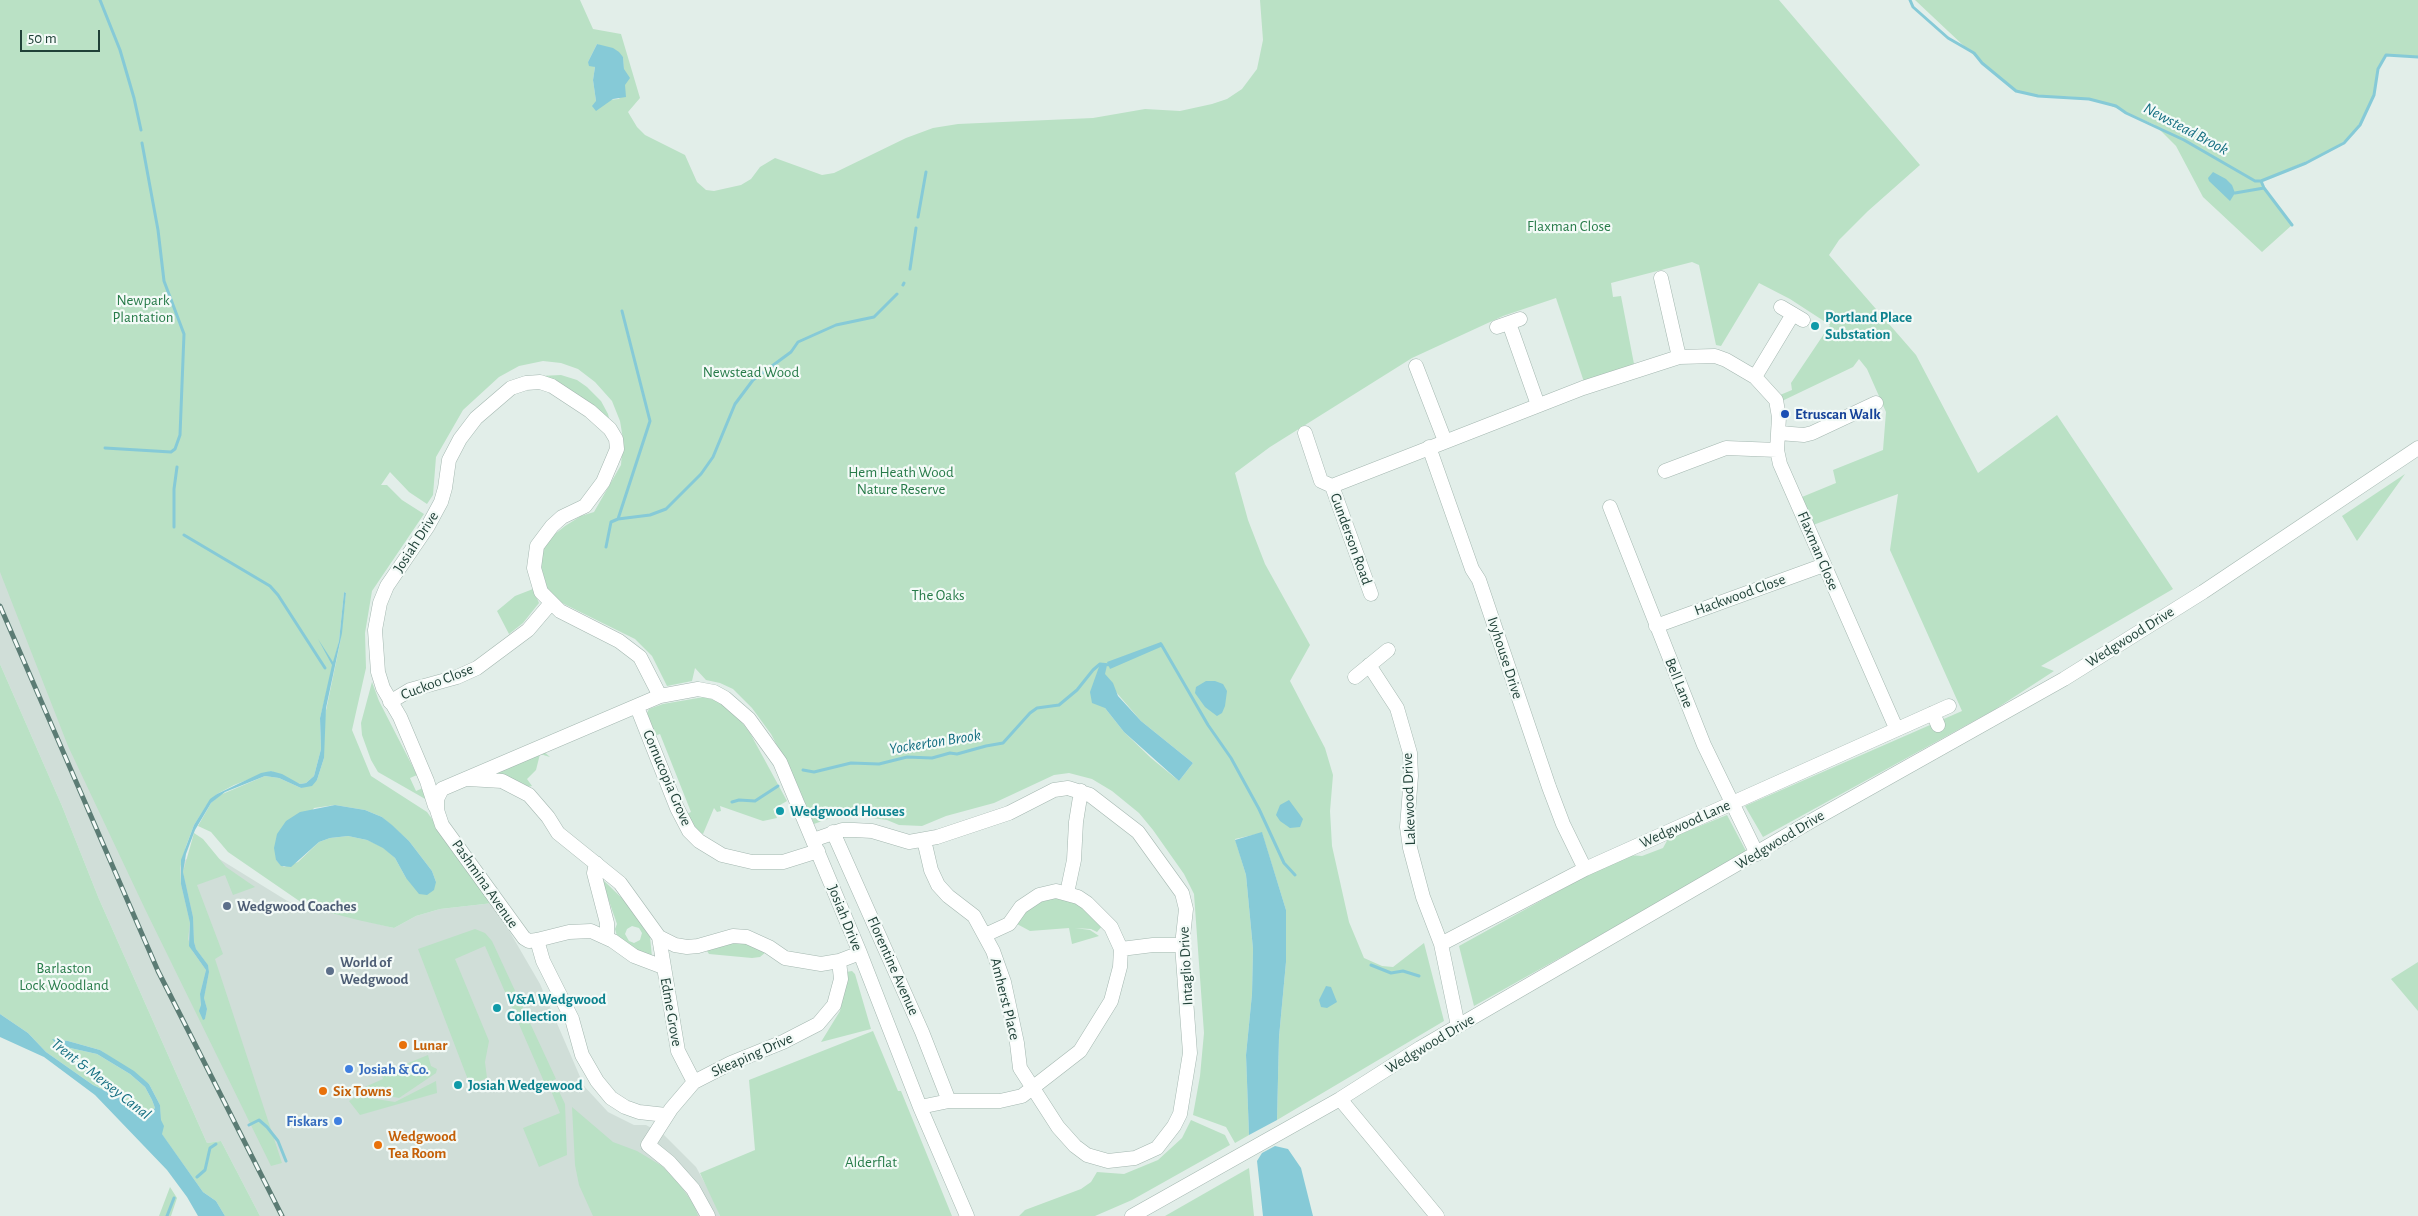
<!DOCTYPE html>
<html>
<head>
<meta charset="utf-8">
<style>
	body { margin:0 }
	#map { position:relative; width:2418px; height:1216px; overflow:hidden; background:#e2eee9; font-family:"Alegreya Sans",sans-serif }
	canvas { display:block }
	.scale { position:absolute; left:20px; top:30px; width:80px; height:22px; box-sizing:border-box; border:2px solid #204138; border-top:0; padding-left:6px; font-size:15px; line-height:18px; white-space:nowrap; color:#204138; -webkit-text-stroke:4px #f3faf7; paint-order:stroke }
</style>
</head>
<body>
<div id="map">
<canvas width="2418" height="1216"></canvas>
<div class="scale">50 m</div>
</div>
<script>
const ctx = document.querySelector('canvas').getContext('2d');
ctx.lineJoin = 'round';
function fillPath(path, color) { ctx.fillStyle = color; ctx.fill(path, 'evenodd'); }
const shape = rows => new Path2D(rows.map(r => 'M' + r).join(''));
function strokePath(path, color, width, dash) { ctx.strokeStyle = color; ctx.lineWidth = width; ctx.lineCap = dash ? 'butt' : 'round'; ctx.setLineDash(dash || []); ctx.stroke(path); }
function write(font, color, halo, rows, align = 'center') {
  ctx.font = font + ' "Alegreya Sans",sans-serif'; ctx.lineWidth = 4.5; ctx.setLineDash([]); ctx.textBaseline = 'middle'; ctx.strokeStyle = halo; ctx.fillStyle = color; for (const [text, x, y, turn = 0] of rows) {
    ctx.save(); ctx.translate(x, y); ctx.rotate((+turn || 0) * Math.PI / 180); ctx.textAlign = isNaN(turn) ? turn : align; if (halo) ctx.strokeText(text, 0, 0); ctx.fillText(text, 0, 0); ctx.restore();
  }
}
fillPath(shape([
	[0,546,178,862,208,852,289,902,394,928,416,916,440,909,493,903,540,984,584,1086,608,1112,634,1125,646,1125,664,1135,696,1167,712,1196,720,1216,260,1216,221,1141,207,1143,99,899,62,806,0,664]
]), '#d0ded8');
fillPath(shape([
	[0,0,580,0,593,29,621,34,640,98,628,112,637,127,645,135,685,155,697,182,706,190,714,191,741,185,751,179,760,167,775,158,822,175,834,173,906,138,933,128,958,124,1093,118,1145,109,1180,111,1212,104,1227,99,1242,89,1257,69,1263,40,1260,0,1779,0,1920,165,1868,211,1839,240,1829,255,1916,355,1978,473,2057,415,2173,589,2041,666,2054,671,1994,710,1763,837,1745,806,1962,711,1890,550,1898,494,1813,525,1802,497,1836,483,1833,470,1883,450,1886,412,1867,369,1859,359,1853,367,1782,401,1780,395,1792,390,1791,383,1830,325,1790,299,1759,283,1721,346,1716,345,1699,265,1692,262,1611,283,1613,297,1621,296,1634,364,1584,382,1556,298,1503,316,1412,358,1270,447,1235,473,1248,520,1265,564,1310,645,1290,681,1325,748,1333,775,1330,811,1332,846,1349,922,1364,958,1382,966,1393,967,1424,943,1444,1021,1277,1120,1279,1037,1286,962,1286,910,1262,833,1235,839,1246,875,1253,949,1252,994,1246,1055,1249,1135,1235,1143,1226,1127,1193,1115,1200,1076,1204,1033,1194,894,1184,874,1153,830,1139,813,1112,791,1092,779,1069,773,1054,775,994,803,946,816,922,826,899,825,887,820,849,815,833,817,814,824,797,784,771,734,752,708,733,689,720,683,706,680,695,668,692,681,667,686,652,656,635,639,560,602,547,588,540,563,541,551,550,538,565,526,581,516,594,512,621,465,623,439,620,421,612,401,595,382,578,369,561,363,543,361,519,366,499,377,463,410,436,457,433,495,427,504,409,492,390,472,381,485,387,485,402,500,424,514,372,591,365,633,366,668,352,730,371,776,427,812,493,903,440,909,416,916,394,928,358,920,308,907,228,852,211,832,198,826,211,803,220,795,265,776,279,778,301,788,317,780,324,758,324,720,340,643,346,593,344,592,339,641,320,718,321,749,314,776,306,783,300,784,271,771,234,785,217,794,206,806,194,825,186,846,180,868,181,884,190,923,188,939,193,952,206,970,200,994,201,1007,205,1019,207,1009,204,998,209,972,208,965,196,949,194,942,193,917,183,872,194,833,203,839,226,867,255,887,233,895,225,875,197,885,223,954,215,959,282,1163,271,1166,145,909,68,746,0,572],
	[597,44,623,57,625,91,619,99,596,101,593,80,595,67,588,62],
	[1116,692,1141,721,1193,763,1179,781,1151,758,1124,732,1105,708],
	[335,805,365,810,382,817,409,841,432,871,436,882,406,878,395,858,383,847,367,840,348,836,330,838,319,842,298,862,284,867,281,865,276,860,314,808],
	[1915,0,2418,0,2418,57,2386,55,2378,69,2374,95,2354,134,2330,151,2261,181,2264,188,2292,225,2262,252,2203,197,2176,146,2155,125,2100,101,2075,97,2038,96,2016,91,1982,63],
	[561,375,577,380,587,387,601,401,608,414,611,426,540,376],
	[2405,474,2357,541,2342,516],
	[533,589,539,603,523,623,509,634,497,611,515,596],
	[0,664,62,806,99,899,207,1143,221,1141,260,1216,225,1216,216,1201,203,1192,161,1133,160,1105,149,1084,100,1050,68,1041,53,1039,57,1045,97,1054,130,1074,145,1087,152,1100,155,1108,146,1116,121,1098,93,1085,46,1052,28,1033,0,1014],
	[372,682,379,701,417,775,410,778,416,791,423,788,427,800,378,772,371,760,362,735,361,723],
	[704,697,718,701,740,720,750,733,787,801,773,809,777,818,763,821,720,806,721,811,717,812,714,808,703,834,695,829,686,814,691,812,660,734,654,736,647,713,649,709,663,704],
	[543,751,550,757,540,754,536,770,527,779,532,786,527,787,497,775,496,773],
	[1727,815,1747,853,1474,1006,1459,946,1593,872,1629,855,1642,856,1663,848,1668,839],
	[601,878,628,904,650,937,652,957,646,957,617,936,615,929,617,924],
	[632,926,639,928,642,933,640,940,634,943,629,941,625,934,627,929],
	[1068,898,1079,904,1103,925,1097,932,1091,929,1075,928,1090,930,1099,936,1072,944,1069,928,1030,931,1017,924,1025,912,1040,902,1050,899],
	[475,929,485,933,492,941,556,1079,545,1084,485,946,455,959,489,1041,485,1062,487,1078,470,1085,418,949],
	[735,939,766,952,760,957,752,958,709,954,705,948],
	[2418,962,2418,1011,2391,979],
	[852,971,855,974,871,1029,821,1042,840,1011,846,984,846,972],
	[873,1031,898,1091,901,1091,952,1216,720,1216,700,1173,755,1150,749,1080],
	[428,1055,431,1066,437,1069,436,1073,399,1098,358,1090,383,1079,381,1074],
	[436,1081,437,1093,360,1115,349,1101,357,1096,395,1102],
	[555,1083,565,1104,567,1155,539,1167,523,1128,560,1113,550,1088,551,1084],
	[572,1107,613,1142,637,1151,662,1166,680,1185,694,1205,698,1216,593,1216,579,1185,575,1165],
	[1191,1120,1225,1135,1230,1145,1132,1200,1095,1216,1019,1216,1025,1210,1081,1189,1091,1182,1097,1172,1124,1174,1158,1160,1182,1138],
	[1249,1168,1254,1216,1165,1216],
	[170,1187,177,1198,171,1216,159,1216]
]), '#bae1c5');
fillPath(shape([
	[597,44,613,48,619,52,623,57,624,69,630,78,625,85,626,97,613,99,596,111,592,106,596,101,593,80,595,67,589,66,588,62],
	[2213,172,2226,179,2232,185,2235,193,2230,201,2209,181,2208,178],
	[344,592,346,593,342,633,326,708,324,758,317,780,312,786,301,788,279,778,265,776,225,792,211,803,195,830,186,854,183,872,193,917,194,942,196,949,208,965,209,972,204,998,207,1009,205,1019,203,1020,199,1011,201,1005,200,994,206,970,189,946,190,923,181,884,181,860,194,825,210,799,217,794,261,773,271,771,282,774,300,784,306,783,314,776,321,749,320,718,332,665,318,639,333,662,339,641],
	[1161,642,1163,646,1110,669,1107,662],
	[1104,663,1107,665,1105,674,1113,683,1118,696,1141,721,1193,763,1179,781,1124,732,1105,708,1092,703,1090,692,1100,664],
	[1206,681,1215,681,1223,684,1227,691,1225,706,1222,713,1217,716,1205,707,1195,693,1196,687],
	[1289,800,1303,819,1300,827,1290,828,1280,821,1276,815,1280,805],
	[335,805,365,810,382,817,392,825,409,841,432,871,436,882,434,890,427,895,419,894,406,878,395,858,383,848,367,840,348,836,330,838,319,842,291,867,281,866,276,860,274,848,277,834,286,821,300,812],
	[1262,832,1286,910,1286,962,1279,1037,1277,1120,1249,1135,1246,1055,1252,994,1253,949,1246,875,1235,840],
	[1326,986,1331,987,1337,1002,1327,1008,1321,1007,1319,1000],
	[0,1014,28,1033,46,1052,93,1085,121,1098,146,1116,155,1108,152,1100,145,1087,130,1074,97,1054,57,1045,52,1039,68,1041,100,1050,134,1071,149,1084,160,1105,161,1120,164,1126,162,1134,203,1192,216,1201,225,1216,198,1216,187,1197,167,1170,95,1095,44,1057,0,1037],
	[1275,1146,1288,1149,1301,1168,1313,1216,1263,1216,1257,1161,1262,1153]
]), '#86cad7');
strokePath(shape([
	[100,0,120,50,134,98,141,130],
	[1910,0,1913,7,1948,38,1974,53,1982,63,2016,91,2038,96,2089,99,2116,106,2126,113,2184,140,2255,181,2261,181,2306,163,2344,143,2360,125,2374,95,2378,69,2386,55,2418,57],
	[2261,181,2264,188,2292,225],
	[2235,193,2264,188],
	[918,217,926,172],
	[910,269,916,228],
	[903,285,904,283],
	[105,448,171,452,175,449,180,435,184,334,164,281,158,230,142,143],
	[618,519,650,421,622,311],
	[174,527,174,489,177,467],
	[184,535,270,586,278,595,325,668],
	[606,547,611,522,618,519,650,515,666,509,701,474,713,457,735,404,753,380,791,352,798,342,836,325,874,317,897,294],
	[1161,644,1208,725,1231,758,1259,809,1284,863,1295,875],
	[803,770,814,772,851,763,879,764,907,757,932,758,950,753,957,754,986,746,1003,743,1030,713,1037,708,1059,705,1077,690,1093,670,1100,664,1111,665],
	[732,802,739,800,755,801,778,786],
	[1371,965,1391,973,1403,971,1419,976],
	[249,1125,259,1120,267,1127,278,1141,286,1161],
	[197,1177,205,1170,210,1148,216,1144],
	[167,1216,174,1198]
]), '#86cad7', 3);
const minor = shape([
	[1661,278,1679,357],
	[1781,307,1803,320],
	[1509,323,1538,405],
	[1497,327,1520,319],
	[1416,366,1445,441],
	[1755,377,1793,314],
	[1305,433,1321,481,1332,486,1371,594],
	[1779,433,1804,435,1812,433,1876,403],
	[1429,447,1472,569,1479,580,1549,787,1563,824,1585,869],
	[1665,471,1726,448,1777,450],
	[1332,486,1583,388,1679,357,1715,356,1726,360,1755,377,1776,400,1779,417,1777,450,1780,464,1896,728],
	[1610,507,1704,745,1757,854],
	[1656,626,1824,565],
	[1369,665,1397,708,1410,753,1411,776,1407,827,1410,848,1423,897,1441,944,1458,1026],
	[1355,677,1388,650],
	[390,702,410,690,457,677,477,668,528,630,551,603],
	[637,707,677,808,689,831,699,841,722,855,752,862,783,862,818,851],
	[1933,713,1938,725],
	[468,779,502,781,529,795,548,817,558,833,620,883,659,937,675,945,687,947,698,946,733,936,747,937,769,947,785,958,821,964,839,961,860,953],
	[435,806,427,781,400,717,383,688,378,672,375,630,380,603,387,586,428,526,441,502,445,488,449,460,460,439,476,418,511,388,526,383,540,382,552,386,590,411,610,429,616,439,617,449,603,482,585,506,562,517,552,526,537,546,534,568,541,592,560,611,619,641,640,657,660,696],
	[833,832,922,1032,949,1101],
	[813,840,842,830,854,830,872,831,909,842,937,837,1009,813,1054,790,1068,788,1090,795,1138,832,1182,893,1186,909,1182,945,1190,1053,1180,1114,1174,1126,1157,1148,1135,1158,1108,1161,1087,1155,1075,1146,1058,1127,1020,1068,1017,1043,1004,982,993,951,974,916,948,896,938,885,931,870,924,840],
	[596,863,594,873,607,923,607,938],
	[1067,893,1074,860,1076,822,1081,791],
	[659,937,678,1051,694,1082],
	[537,940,543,961,572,1019,582,1055,597,1081,611,1098,625,1107,639,1112,666,1115],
	[1441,944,1585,869,1949,706],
	[1121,949,1153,945,1182,945],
	[663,967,634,956,613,941,591,931,569,932,537,940,529,941,524,938,442,825,437,810,437,799,442,789,660,696,698,689,714,692,725,698,749,719,780,762,860,953,920,1107,967,1216],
	[1340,1099,1437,1216],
	[920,1107,949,1101,1000,1101,1022,1096,1080,1051,1111,1001,1120,967,1121,949,1111,927,1087,903,1078,897,1056,891,1039,895,1021,907,1009,924,985,935],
	[708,1216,693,1189,669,1162,648,1145,671,1109,694,1082,731,1063,783,1042,818,1024,834,1005,841,979,839,961],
	[1132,1216,1340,1099,1420,1048,1813,820,2064,679,2203,592,2418,448]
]);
strokePath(minor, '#a4b7b0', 15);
strokePath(minor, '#fff', 14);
const rail = shape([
	[0,606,158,971,282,1216]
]);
strokePath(rail, '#5b7c74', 5);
strokePath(rail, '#f3faf7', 3, [9]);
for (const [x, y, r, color] of [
	[1815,326,5,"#0f9aa8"],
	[1785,414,5,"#1a4fb4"],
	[780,811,5,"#0f9aa8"],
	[227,906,5,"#5c6f8a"],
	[330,971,5,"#5c6f8a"],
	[497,1008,5,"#0f9aa8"],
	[403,1045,5,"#e8710a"],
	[349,1069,5,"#3f7fe0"],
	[458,1085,5,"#0f9aa8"],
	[323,1091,5,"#e8710a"],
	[338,1121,5,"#3f7fe0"],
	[378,1145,5,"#e8710a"]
]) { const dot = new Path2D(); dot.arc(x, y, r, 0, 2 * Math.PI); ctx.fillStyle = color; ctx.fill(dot); strokePath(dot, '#f3faf7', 2); }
write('15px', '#277b49', '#f3faf7', [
	["Flaxman Close",1569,226],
	["Newpark",143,300],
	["Plantation",143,317],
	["Newstead Wood",751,372],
	["Hem Heath Wood",901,472],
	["Nature Reserve",901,489],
	["The Oaks",938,595],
	["Barlaston",64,968],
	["Lock Woodland",64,985],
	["Alderflat",871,1162]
]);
write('bold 15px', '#0d838f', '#f3faf7', [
	["Portland Place",1825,317],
	["Substation",1825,334],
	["Wedgwood Houses",790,811],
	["V&A Wedgwood",507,999],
	["Collection",507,1016],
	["Josiah Wedgewood",468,1085]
], 'left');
write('bold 15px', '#164399', '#f3faf7', [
	["Etruscan Walk",1795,414]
], 'left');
write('15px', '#204138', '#f3faf7', [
	["Gunderson Road",1351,539,70],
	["Josiah Drive",416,542,-57],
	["Flaxman Close",1818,551,67],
	["Hackwood Close",1740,595,-20],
	["Wedgwood Drive",2130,637,-32],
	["Ivyhouse Drive",1505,658,72],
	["Cuckoo Close",437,682,-21],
	["Bell Lane",1679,683,68],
	["Cornucopia Grove",667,778,67],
	["Lakewood Drive",1409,799,-92],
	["Wedgwood Lane",1685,824,-24],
	["Wedgwood Drive",1780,840,-31],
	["Pashmina Avenue",485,884,55],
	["Josiah Drive",845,918,68],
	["Florentine Avenue",893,966,66],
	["Intaglio Drive",1186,966,-93],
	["Amherst Place",1005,999,76],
	["Edme Grove",671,1012,80],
	["Wedgwood Drive",1430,1044,-31],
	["Skeaping Drive",752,1055,-24]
]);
write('bold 15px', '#4e5e75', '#f3faf7', [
	["Wedgwood Coaches",237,906],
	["World of",340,962],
	["Wedgwood",340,979]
], 'left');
write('bold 15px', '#c56008', '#f3faf7', [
	["Lunar",413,1045],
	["Six Towns",333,1091],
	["Wedgwood",388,1136],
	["Tea Room",388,1153]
], 'left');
write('bold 15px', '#366cbe', '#f3faf7', [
	["Josiah & Co.",359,1069],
	["Fiskars",328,1121,"right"]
], 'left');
write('italic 16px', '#156f82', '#f3faf7', [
	["Newstead Brook",2186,129,28],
	["Yockerton Brook",935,742,-9],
	["Trent & Mersey Canal",101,1079,38]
]);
</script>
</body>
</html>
